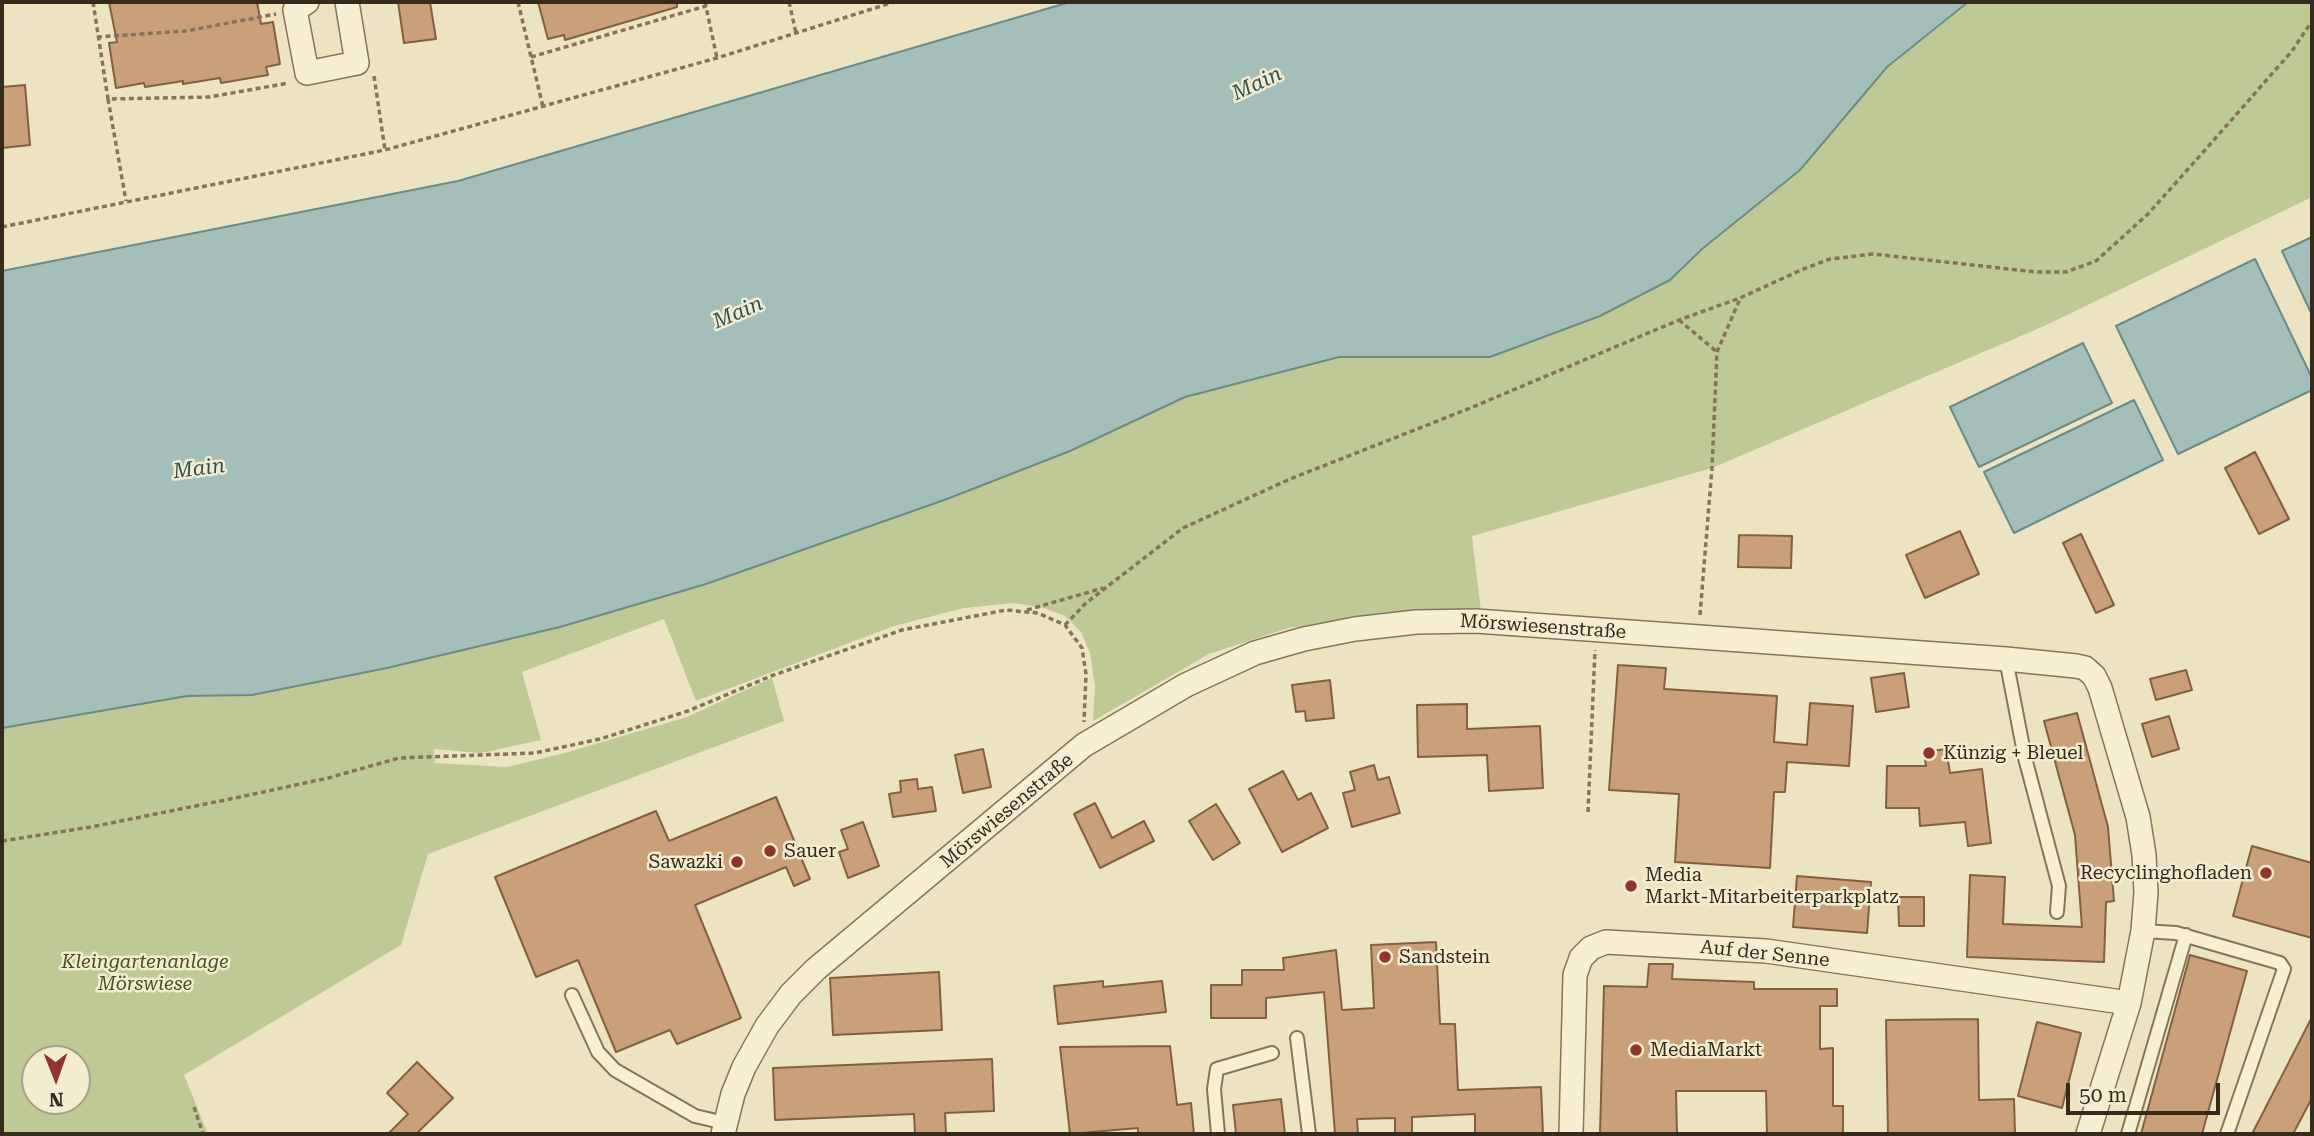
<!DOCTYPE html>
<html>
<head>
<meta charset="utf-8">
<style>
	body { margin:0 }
	#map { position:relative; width:2314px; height:1136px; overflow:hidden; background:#ece3c2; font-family:"Roboto Serif",serif }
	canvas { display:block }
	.frame { position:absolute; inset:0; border:4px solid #352b1d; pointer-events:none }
	.north { position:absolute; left:21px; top:1045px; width:70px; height:70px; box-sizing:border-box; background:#f4ecd1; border:2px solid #a89f89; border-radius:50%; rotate:179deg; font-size:19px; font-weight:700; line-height:28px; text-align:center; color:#352b1d }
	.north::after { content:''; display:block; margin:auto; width:24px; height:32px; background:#91342c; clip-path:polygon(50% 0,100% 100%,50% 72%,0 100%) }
	.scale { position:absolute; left:2066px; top:1083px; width:154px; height:32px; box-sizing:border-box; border:4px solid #352b1d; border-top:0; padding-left:9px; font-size:21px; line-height:24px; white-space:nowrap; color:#352b1d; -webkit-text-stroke:5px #f4ecd1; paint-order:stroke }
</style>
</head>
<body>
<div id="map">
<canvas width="2314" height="1136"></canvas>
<div class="frame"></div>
<div class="north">N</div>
<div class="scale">50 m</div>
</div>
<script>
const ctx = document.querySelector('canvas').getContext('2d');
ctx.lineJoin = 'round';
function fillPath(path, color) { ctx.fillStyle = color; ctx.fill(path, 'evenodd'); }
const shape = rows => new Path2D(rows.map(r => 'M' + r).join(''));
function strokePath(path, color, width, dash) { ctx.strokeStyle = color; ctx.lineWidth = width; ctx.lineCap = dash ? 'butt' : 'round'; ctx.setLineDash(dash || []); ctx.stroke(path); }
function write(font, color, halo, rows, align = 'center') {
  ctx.font = font + ' "Roboto Serif",serif'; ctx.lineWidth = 5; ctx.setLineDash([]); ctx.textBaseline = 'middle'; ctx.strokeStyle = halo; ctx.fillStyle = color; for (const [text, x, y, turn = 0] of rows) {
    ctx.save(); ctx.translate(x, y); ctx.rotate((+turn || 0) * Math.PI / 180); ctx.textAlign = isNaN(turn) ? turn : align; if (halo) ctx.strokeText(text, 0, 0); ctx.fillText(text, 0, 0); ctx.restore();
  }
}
fillPath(shape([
	[1968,2,2312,2,2312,197,2042,327,1712,468,1472,536,1481,612,1377,616,1288,628,1209,654,1093,721,1095,686,1090,653,1081,632,1065,616,1044,608,1014,603,964,608,894,626,696,701,664,619,522,672,541,740,481,753,434,749,435,763,507,767,565,753,687,717,772,678,784,721,428,854,401,945,184,1075,208,1134,2,1134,2,728,187,696,252,695,387,668,560,627,947,499,1070,451,1185,397,1339,357,1490,357,1599,316,1670,280,1702,249,1800,170,1887,67],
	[35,1059,77,1059,77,1101,35,1101]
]), '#bfc996');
const water = shape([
	[1070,2,1968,2,1887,67,1800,170,1702,249,1670,280,1600,316,1490,357,1339,357,1185,397,1070,451,947,499,706,584,560,627,387,668,252,695,187,696,2,728,2,271,458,181,1070,2],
	[2312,237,2312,315,2282,251,2312,237],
	[2255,259,2312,378,2312,390,2178,454,2116,326,2255,259],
	[2083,343,2112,403,1979,467,1950,407,2083,343],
	[2134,400,2163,460,2014,533,1984,472,2134,400]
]);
fillPath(water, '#a4beb9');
strokePath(water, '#6b8c86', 2);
const building = shape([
	[109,2,257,2,261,24,273,22,280,64,266,67,268,75,221,83,220,78,183,84,183,81,145,87,144,83,116,88,109,43,117,42,109,2],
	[398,2,430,2,436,39,404,43,398,2],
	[538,2,677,2,677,7,565,40,564,35,548,39,538,2],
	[25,85,30,145,2,148,2,87,25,85],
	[2255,452,2289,519,2259,534,2225,468,2255,452],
	[1960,531,1979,574,1925,598,1906,555,1960,531],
	[2081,534,2114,605,2096,613,2063,543,2081,534],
	[1739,535,1792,536,1791,568,1738,567,1739,535],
	[1618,665,1666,668,1664,689,1777,696,1774,742,1807,745,1810,703,1853,706,1849,766,1787,762,1785,792,1774,792,1770,868,1675,862,1679,794,1609,790,1618,665],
	[2186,670,2192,690,2156,700,2150,679,2186,670],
	[1904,673,1909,707,1876,712,1871,678,1904,673],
	[1330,680,1334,718,1306,721,1305,711,1296,712,1292,685,1330,680],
	[1467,704,1467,729,1540,726,1543,788,1489,791,1487,755,1418,757,1417,705,1467,704],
	[2077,713,2108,827,2114,901,2106,902,2104,962,1967,957,1970,875,2005,877,2003,924,2082,927,2075,835,2044,721,2077,713],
	[2169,716,2179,749,2152,757,2142,724,2169,716],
	[983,749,991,787,963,793,955,755,983,749],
	[1946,749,1950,773,1982,769,1991,843,1968,846,1965,822,1920,826,1919,808,1886,808,1887,766,1926,766,1924,752,1946,749],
	[1374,765,1378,780,1389,777,1400,813,1352,827,1343,793,1355,790,1350,772,1374,765],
	[1283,771,1298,800,1311,793,1328,828,1282,852,1249,789,1283,771],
	[917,779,918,789,932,787,936,811,893,817,889,794,901,792,900,781,917,779],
	[776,797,810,879,794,886,786,867,695,905,741,1018,677,1044,670,1030,616,1052,578,960,536,977,495,877,656,811,669,841,776,797],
	[1095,803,1112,838,1144,821,1154,841,1100,868,1074,814,1095,803],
	[1216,804,1240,843,1213,860,1189,821,1216,804],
	[863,822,879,866,848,878,839,852,848,849,841,830,863,822],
	[2252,846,2312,863,2312,938,2233,916,2252,846],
	[1797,876,1871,882,1867,933,1793,927,1797,876],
	[1898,897,1924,897,1924,926,1899,926,1898,897],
	[1436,942,1440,1024,1455,1024,1458,1090,1541,1087,1543,1134,1475,1134,1475,1114,1412,1117,1412,1134,1395,1134,1395,1118,1357,1119,1358,1134,1335,1134,1324,992,1266,998,1266,1018,1211,1018,1211,985,1242,985,1242,970,1284,970,1283,958,1336,950,1342,1010,1374,1008,1371,945,1436,942],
	[2190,955,2247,971,2202,1134,2141,1134,2190,955],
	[1649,964,1673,964,1672,979,1754,982,1754,989,1837,989,1837,1006,1820,1006,1820,1049,1833,1048,1833,1106,1843,1106,1843,1134,1767,1134,1766,1091,1676,1091,1677,1134,1600,1134,1604,986,1647,987,1649,964],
	[939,972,942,1030,833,1035,830,978,939,972],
	[1103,981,1103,987,1162,981,1166,1012,1058,1024,1054,986,1103,981],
	[2312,1017,2312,1098,2293,1134,2252,1134,2312,1017],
	[1978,1019,1979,1100,2014,1099,2015,1134,1888,1134,1886,1020,1978,1019],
	[2037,1022,2081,1033,2062,1108,2018,1096,2037,1022],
	[1170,1046,1177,1105,1191,1103,1194,1134,1138,1134,1138,1128,1070,1134,1060,1047,1170,1046],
	[992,1059,994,1111,945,1113,946,1134,915,1134,914,1114,775,1120,773,1068,992,1059],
	[417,1062,453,1098,416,1134,388,1134,408,1114,387,1093,417,1062],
	[1281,1099,1285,1134,1236,1134,1233,1105,1281,1099]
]);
fillPath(building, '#c9a079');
strokePath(building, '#836041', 2);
const lane = shape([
	[2006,659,2025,758,2059,886,2057,912],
	[2143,931,2176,933,2280,963,2284,969,2227,1134],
	[572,995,598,1052,615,1070,695,1116,725,1123],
	[1297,1038,1309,1134],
	[1218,1134,1214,1089,1217,1069,1272,1053],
	[2128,1134,2186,935]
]);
const street = shape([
	[307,2,295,10,307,73,357,63,347,2],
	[723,1134,733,1094,744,1067,767,1026,791,994,816,969,1084,745,1186,685,1255,653,1304,639,1355,629,1416,622,1476,621,2006,659,2076,666,2085,668,2094,676,2100,688,2138,817,2144,855,2146,892,2143,931,2129,1003,2088,1134],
	[1571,1134,1575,975,1581,958,1591,948,1606,942,1766,951,2129,1003]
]);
strokePath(lane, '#85745a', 16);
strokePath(street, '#85745a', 26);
strokePath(shape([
	[93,2,108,99,209,97,289,83],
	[518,2,543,107],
	[705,2,717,58],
	[789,2,796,33],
	[97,37,186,31,276,14],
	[531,57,706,6],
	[374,76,385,150],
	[108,99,126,201],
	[2,227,385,150,717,58,894,2],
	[1679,320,1717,352],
	[1027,610,1103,588],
	[1700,615,1712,468,1717,352,1740,299],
	[1065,625,1086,603,1183,528,1290,479,1468,409,1679,320,1740,298,1801,270,1830,259,1873,254,2036,272,2066,272,2096,261,2148,214,2213,141,2292,51,2312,21],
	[1588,812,1595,650],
	[2,841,91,827,240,797,328,778,399,758,535,753,600,739,688,711,771,676,902,630,1006,610,1038,613,1065,625,1082,648,1086,674,1084,722],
	[194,1107,203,1134]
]), '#85745a', 3.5, [5, 3.5]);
strokePath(lane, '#f7efd4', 12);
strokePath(street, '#f7efd4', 23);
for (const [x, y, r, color] of [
	[1929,753,7,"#91342c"],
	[770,851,7,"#91342c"],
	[737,862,7,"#91342c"],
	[2266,873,7,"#91342c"],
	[1631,886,7,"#91342c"],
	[1385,957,7,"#91342c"],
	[1636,1050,7,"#91342c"]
]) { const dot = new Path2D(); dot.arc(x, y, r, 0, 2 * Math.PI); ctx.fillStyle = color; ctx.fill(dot); strokePath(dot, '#f4ecd1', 2.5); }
write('19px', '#352b1d', '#f4ecd1', [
	["Mörswiesenstraße",1543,627,4],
	["Mörswiesenstraße",1007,811,-40],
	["Auf der Senne",1765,954,6]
]);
write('19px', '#352b1d', '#f4ecd1', [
	["Künzig + Bleuel",1943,753],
	["Sauer",784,851],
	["Sawazki",723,862,"right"],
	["Recyclinghofladen",2252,873,"right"],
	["Media",1645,875],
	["Markt-Mitarbeiterparkplatz",1645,897],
	["Sandstein",1399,957],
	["MediaMarkt",1650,1050]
], 'left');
write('italic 19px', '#425125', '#f4ecd1', [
	["Kleingartenanlage",145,962],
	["Mörswiese",145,984]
]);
write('italic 21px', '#2d5454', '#f4ecd1', [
	["Main",1257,84,-25],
	["Main",738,313,-23],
	["Main",199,469,-7]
]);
</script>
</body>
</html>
